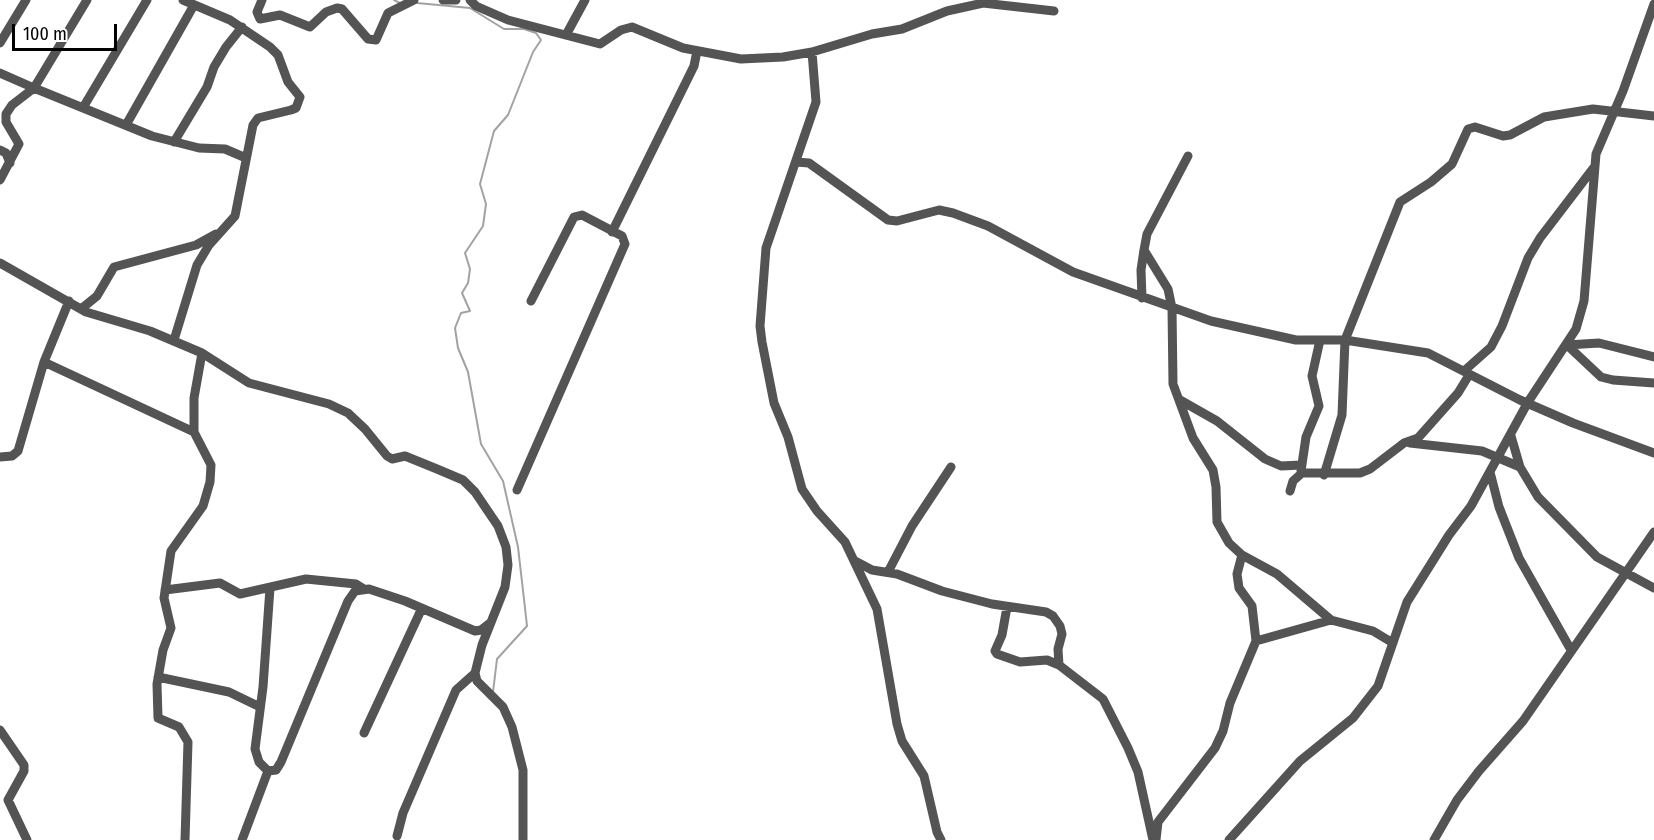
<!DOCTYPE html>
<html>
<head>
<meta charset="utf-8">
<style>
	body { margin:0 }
	#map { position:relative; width:1654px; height:840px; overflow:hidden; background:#fff; font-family:"Fira Sans Condensed",sans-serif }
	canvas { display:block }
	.scale { position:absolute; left:12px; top:24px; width:105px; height:27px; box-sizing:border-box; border:3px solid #000; border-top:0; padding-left:8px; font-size:18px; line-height:21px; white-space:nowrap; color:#000; -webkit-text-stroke:4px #fff; paint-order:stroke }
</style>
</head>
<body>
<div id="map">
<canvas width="1654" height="840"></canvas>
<div class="scale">100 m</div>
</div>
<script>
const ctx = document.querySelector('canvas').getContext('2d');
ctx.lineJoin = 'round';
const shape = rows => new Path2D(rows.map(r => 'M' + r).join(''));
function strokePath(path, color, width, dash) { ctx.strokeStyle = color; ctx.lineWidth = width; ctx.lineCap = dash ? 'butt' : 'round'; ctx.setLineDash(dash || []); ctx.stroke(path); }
strokePath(shape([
	[394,0,400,3],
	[417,3,470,8,504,29,524,29,536,33,541,40,533,52,508,115,494,131,480,184,486,204,483,226,465,253,470,269,468,283,462,293,470,311,461,313,455,328,458,348,468,372,481,444,503,481,518,547,525,608,527,626,497,659,493,692]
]), '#a2a2a2', 2);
strokePath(shape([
	[262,0,257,12,260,19,280,15,310,27,326,12,337,8,342,9,368,39,376,40,388,13,414,0],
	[443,0,456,0],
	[470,0,476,6,508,20,600,44,621,30,632,27,683,48,741,59,783,57,812,52,872,34,902,29,947,11,983,3,1054,11],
	[566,35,585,0],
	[0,43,26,0],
	[812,52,816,102,766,248,760,326,762,342,774,403,788,437,802,489,817,511,845,542,877,609,897,724,902,741,924,776,937,832,941,840],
	[0,73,34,88,87,0],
	[84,106,147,0],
	[126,125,194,5],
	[174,142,207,87,214,67,226,47,242,27],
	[0,150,6,153,10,163],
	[1188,156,1147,234,1144,250,1168,289,1172,308,1173,384,1193,438,1213,470,1216,487,1217,522,1229,543,1242,555,1277,574,1331,620,1373,631,1393,643],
	[796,162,809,163,888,220,897,221,939,210,953,213,988,226,1073,272,1211,321,1296,340,1345,340,1428,353,1520,400,1573,423,1654,453],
	[0,180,19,144,6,122,6,114,12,105,34,88,152,136,199,148,225,149,246,158],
	[612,232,694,66,697,51],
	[0,263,86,312,150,331,202,353,249,383,329,404,348,413,365,429,387,456,392,459,405,456,437,469,463,480,475,492,498,526,506,547,508,565,505,587,482,645,475,673,477,681,503,707,512,727,523,770,523,840],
	[1142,298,1141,270,1144,250],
	[81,309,97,296,114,267,196,245,216,234],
	[174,340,197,265,209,245,235,216,253,125,258,118,291,110,296,108,300,97,288,82,278,55,270,47,230,20,183,0],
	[1567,345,1601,377,1613,380,1654,383],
	[1567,345,1599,343,1654,357],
	[44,362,194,432],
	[1464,371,1491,347,1502,326,1528,258,1540,238,1595,166],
	[1180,400,1217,421,1265,459,1281,466,1301,465],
	[1511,436,1520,467,1538,497,1597,557,1654,588],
	[1410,443,1482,451,1520,467],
	[0,457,12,456,18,451,44,362,69,301],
	[1301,471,1306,437,1319,406,1312,376,1320,340],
	[1490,472,1499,507,1519,558,1571,650],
	[1324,475,1342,415,1345,340,1400,202,1431,182,1452,164,1468,129,1475,127,1503,136,1510,135,1544,117,1593,109,1654,116],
	[517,490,625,244,622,236,582,215,574,217,531,301],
	[1290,491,1293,481,1302,473,1360,473,1370,469,1404,443,1418,438,1458,393,1469,375],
	[1242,555,1237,574,1239,588,1252,606,1256,641],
	[855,561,872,570,897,574,942,591,992,604,1046,612,1053,616,1060,626,1062,634,1058,649,1059,665,1103,699,1128,748,1138,772,1153,840],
	[888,572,912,526,951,467],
	[165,590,220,583,240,594,306,579,356,584,364,589],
	[1007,607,1002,635,995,651,997,654,1020,662,1047,660,1059,665],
	[158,677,229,692,260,707],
	[0,730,24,765,24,771,8,800,27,840],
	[364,733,422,608],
	[268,771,259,762,255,749,263,687,270,588],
	[397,836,403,813,456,690,475,673],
	[185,840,188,742,179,727,158,718,157,684,163,650,171,628,164,598,171,551,203,506,210,482,211,465,194,432,194,398,202,353],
	[242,840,268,771,276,770,281,762,348,601,355,591,369,589,405,601,475,631,481,630,490,623],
	[1156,840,1158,822,1215,748,1223,731,1230,703,1256,641,1331,620],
	[1229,840,1300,761,1353,718,1378,686,1407,602,1449,535,1471,506,1528,402,1576,329,1584,301,1596,154,1623,91,1654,4],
	[1434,840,1457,800,1479,771,1523,721,1654,532]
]), '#545454', 9);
</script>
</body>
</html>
